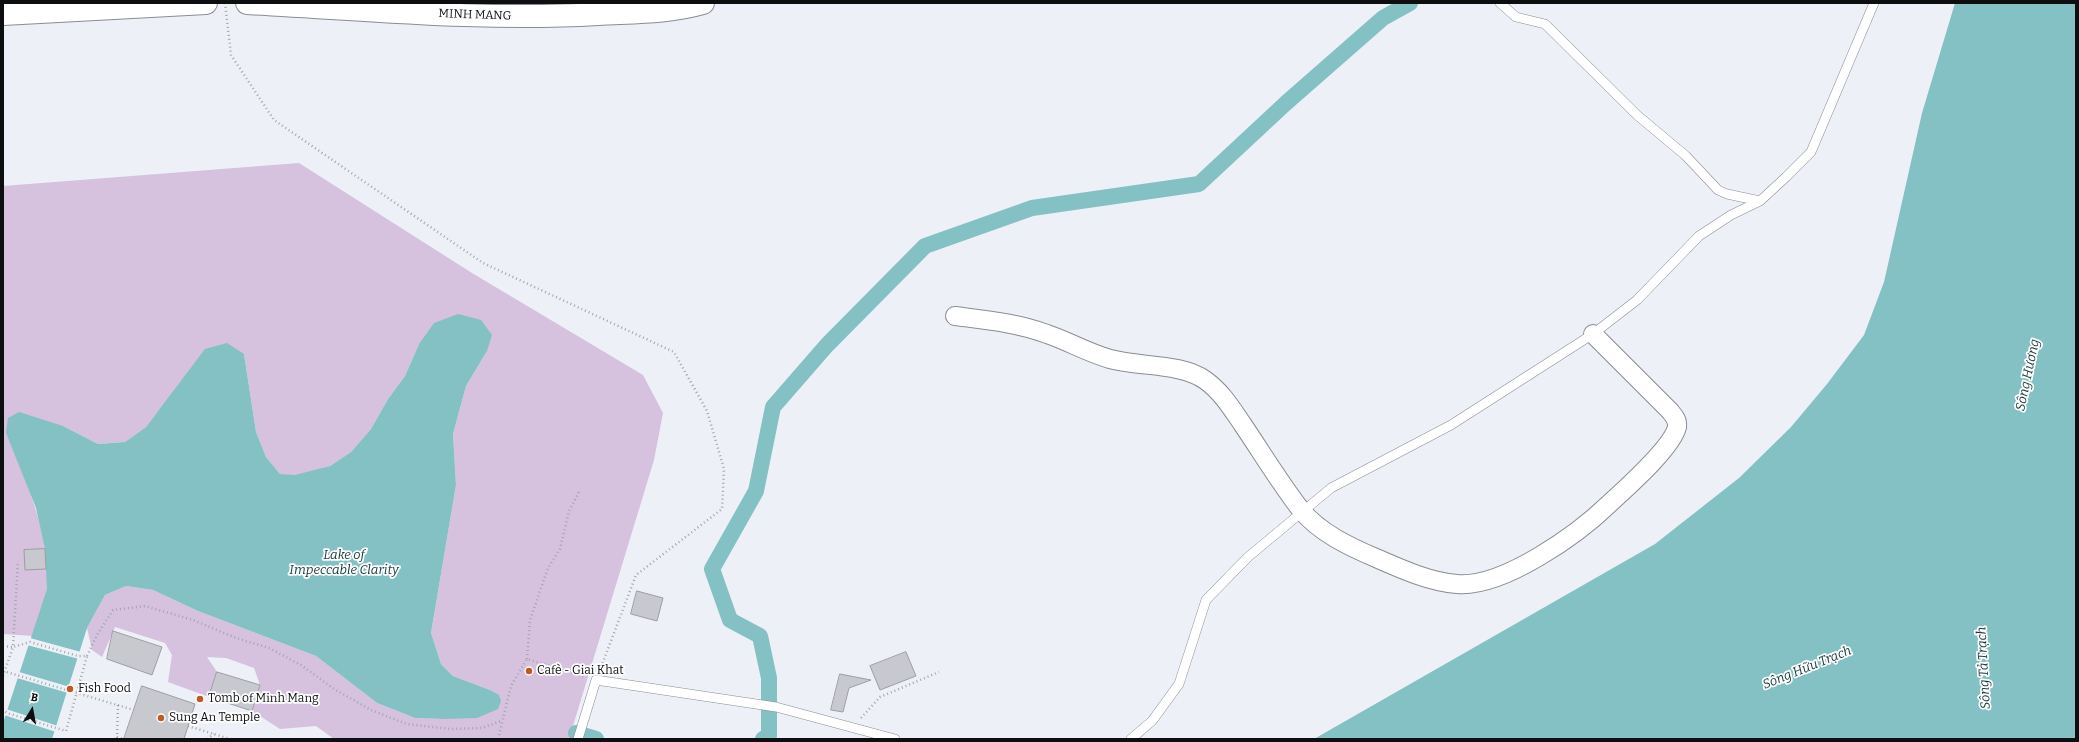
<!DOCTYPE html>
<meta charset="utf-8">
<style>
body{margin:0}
#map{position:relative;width:2079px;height:742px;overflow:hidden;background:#edf1f7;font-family:Bitter,serif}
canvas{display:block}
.frame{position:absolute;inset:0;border:4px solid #0c0e10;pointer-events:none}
.north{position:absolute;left:12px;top:690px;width:40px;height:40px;-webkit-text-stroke:3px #fefefe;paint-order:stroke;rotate:11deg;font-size:11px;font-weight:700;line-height:16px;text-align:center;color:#0c0e10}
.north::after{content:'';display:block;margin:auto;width:14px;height:18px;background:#0c0e10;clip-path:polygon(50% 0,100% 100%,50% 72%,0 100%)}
</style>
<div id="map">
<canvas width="2079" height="742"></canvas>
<div class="frame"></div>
<div class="north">B</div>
</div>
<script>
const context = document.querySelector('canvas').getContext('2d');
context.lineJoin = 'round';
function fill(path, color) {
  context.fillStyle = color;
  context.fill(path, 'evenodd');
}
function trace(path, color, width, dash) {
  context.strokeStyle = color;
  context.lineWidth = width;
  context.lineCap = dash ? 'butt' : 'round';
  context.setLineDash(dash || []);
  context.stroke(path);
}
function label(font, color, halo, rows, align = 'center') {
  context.font = font + ' Bitter,serif';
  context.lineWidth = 3.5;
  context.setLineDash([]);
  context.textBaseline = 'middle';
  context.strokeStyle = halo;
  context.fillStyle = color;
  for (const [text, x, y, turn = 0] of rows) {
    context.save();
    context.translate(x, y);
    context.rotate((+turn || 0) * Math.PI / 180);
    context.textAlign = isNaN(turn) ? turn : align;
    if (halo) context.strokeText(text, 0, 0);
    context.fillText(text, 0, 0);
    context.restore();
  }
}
fill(new Path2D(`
 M299,163l173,110 171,102 20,38 -9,47 -85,279h-235l-18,-13 -36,3 -28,-18 8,-26 -6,-17 -28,-10 -19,-1 10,15 -8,25 -41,-15 4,-27 -7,-12 -50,-16 -13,30 -10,-7 -5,-22 18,-33 21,-9 27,4 45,21 118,45 61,47 38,15 28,1 47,-29 -37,-14 -12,-12 -10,-31 25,-148 -3,-51 13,-48 21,-35 -68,-7 -14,32 -17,23 -17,30 -20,23 -21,14 -35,10 -15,-2 -14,-17 -10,-25 -12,-78 -81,51 -17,22 -21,15 -27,2 -35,-18 -57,7c19,43 46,107 41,156 -2,15 -10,32 -14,47l-30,-2v-448z`), '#d6c1de');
fill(new Path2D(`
 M1955,3h121v736h-762l341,-195 84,-66 52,-51 36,-43 37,-49 20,-53 38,-169z
 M458,314l23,6 11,15 -5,16 -21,35 -13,48 3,51 -25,148 10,31 12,12 37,14 9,5 2,6 -3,8 -21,9 -34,1 -28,-1 -38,-15 -61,-47 -118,-45 -45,-21 -27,-4 -21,9 -18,33 -35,111h-49v-16l44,-134 -2,-40 -9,-41 -30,-75 2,-15 11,-6 44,14 35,18 27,-2 21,-15 59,-78 22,-6 17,11 12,78 10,25 14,17 15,1 35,-9 21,-14 20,-23 17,-30 17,-23 14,-32 15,-21z`), '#83c1c5');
fill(new Path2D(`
 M30,638l51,14 -2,7 -52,-14z
 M19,672l51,15 -2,6 -51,-15z
 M6,709l52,17 -2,6 -52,-17z`), '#edf1f7');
trace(new Path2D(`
 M576,733l20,6
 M763,739l6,-3v-58l-9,-42 -30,-16 -18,-51 44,-78 17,-84 54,-62 98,-99 107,-38 167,-24 87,-81 97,-85 27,-15`), '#83c1c5', 16);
const building = new Path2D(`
 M45,549l1,20 -21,1 -1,-20z
 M637,591l26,7 -6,23 -26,-7z
 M113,631l49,16 -10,28 -45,-16z
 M906,652l10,24 -36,14 -10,-24z
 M217,672l43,13 -8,26 -43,-14z
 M840,674l31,6 -22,8 -6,24 -12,-2z
 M142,686l53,18 -11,35h-60z`);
fill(building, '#c8c8cf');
trace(building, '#9d9da3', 1);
const service = new Path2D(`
 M1500,3l16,14 29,7 92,91 49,41 32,34 9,4 33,7
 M578,739l18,-59 180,27 119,32
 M1131,739l21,-18 27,-37 27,-84 42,-43 83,-69 120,-63 142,-91 44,-34 62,-64 32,-21 29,-14 26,-24 25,-25 63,-149`);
const minor = new Path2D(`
 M955,316c31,4 63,7 92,18 21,7 41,19 63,25 29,8 71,4 95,21 17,12 27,29 38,45 19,28 37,58 58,85 19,23 49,37 75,48 25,11 54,24 81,26 46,4 121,-50 152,-80 17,-16 63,-56 68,-77 1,-7 -3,-11 -7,-16l-77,-77`);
const trunk = new Path2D(`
 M247,3c117,6 234,18 351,11 35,-2 70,-1 105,-11
 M3,14l203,-11`);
trace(service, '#898d93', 10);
trace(minor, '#898d93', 20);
trace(trunk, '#898d93', 24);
trace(new Path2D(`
 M225,3l6,52 43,65 209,143 191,89 33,59 17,58 -2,40 -86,66 -36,95
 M3,646l10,1 5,-86
 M87,656l10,-21 16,-25 32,-4 48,14 43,18 33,10 32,17 33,24 37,21 36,14 44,5 31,-1 19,-7
 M527,659l3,-39 18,-52 12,-19 9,-38 10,-19
 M3,671l131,39
 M3,676l10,-29 17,-5 48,14h9l-21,75 -59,-18 -4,-4
 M118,705l-1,32 7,2
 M861,718l19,-21 59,-25
 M188,726l42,13
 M207,739l7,-5
 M498,739l13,-53 16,-27 59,18`), '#a2a6aa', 2.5, [1, 3]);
trace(service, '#fff', 9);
trace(minor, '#fff', 18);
trace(trunk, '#fff', 22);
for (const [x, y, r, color] of [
 [529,671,4,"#bf5a28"],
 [70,689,4,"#bf5a28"],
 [200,699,4,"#bf5a28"],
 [161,718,4,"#bf5a28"]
]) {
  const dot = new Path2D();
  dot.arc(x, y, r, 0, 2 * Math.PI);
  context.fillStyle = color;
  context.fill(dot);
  trace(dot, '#fefefe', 1.5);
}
label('12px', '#0c0e10', '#fefefe', [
 ["MINH MANG",475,15,2]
]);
label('12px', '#0c0e10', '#fefefe', [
 ["Cafè - Giai Khat",537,671],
 ["Fish Food",78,689],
 ["Tomb of Minh Mang",208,699],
 ["Sung An Temple",169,718]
], 'left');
label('italic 13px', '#173739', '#fefefe', [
 ["Sông Hương",2028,375,-78],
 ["Lake of",344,555],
 ["Impeccable Clarity",344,570],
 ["Sông Hữu Trạch",1807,668,-22],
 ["Sông Tả Trạch",1984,668,-93]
]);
</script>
